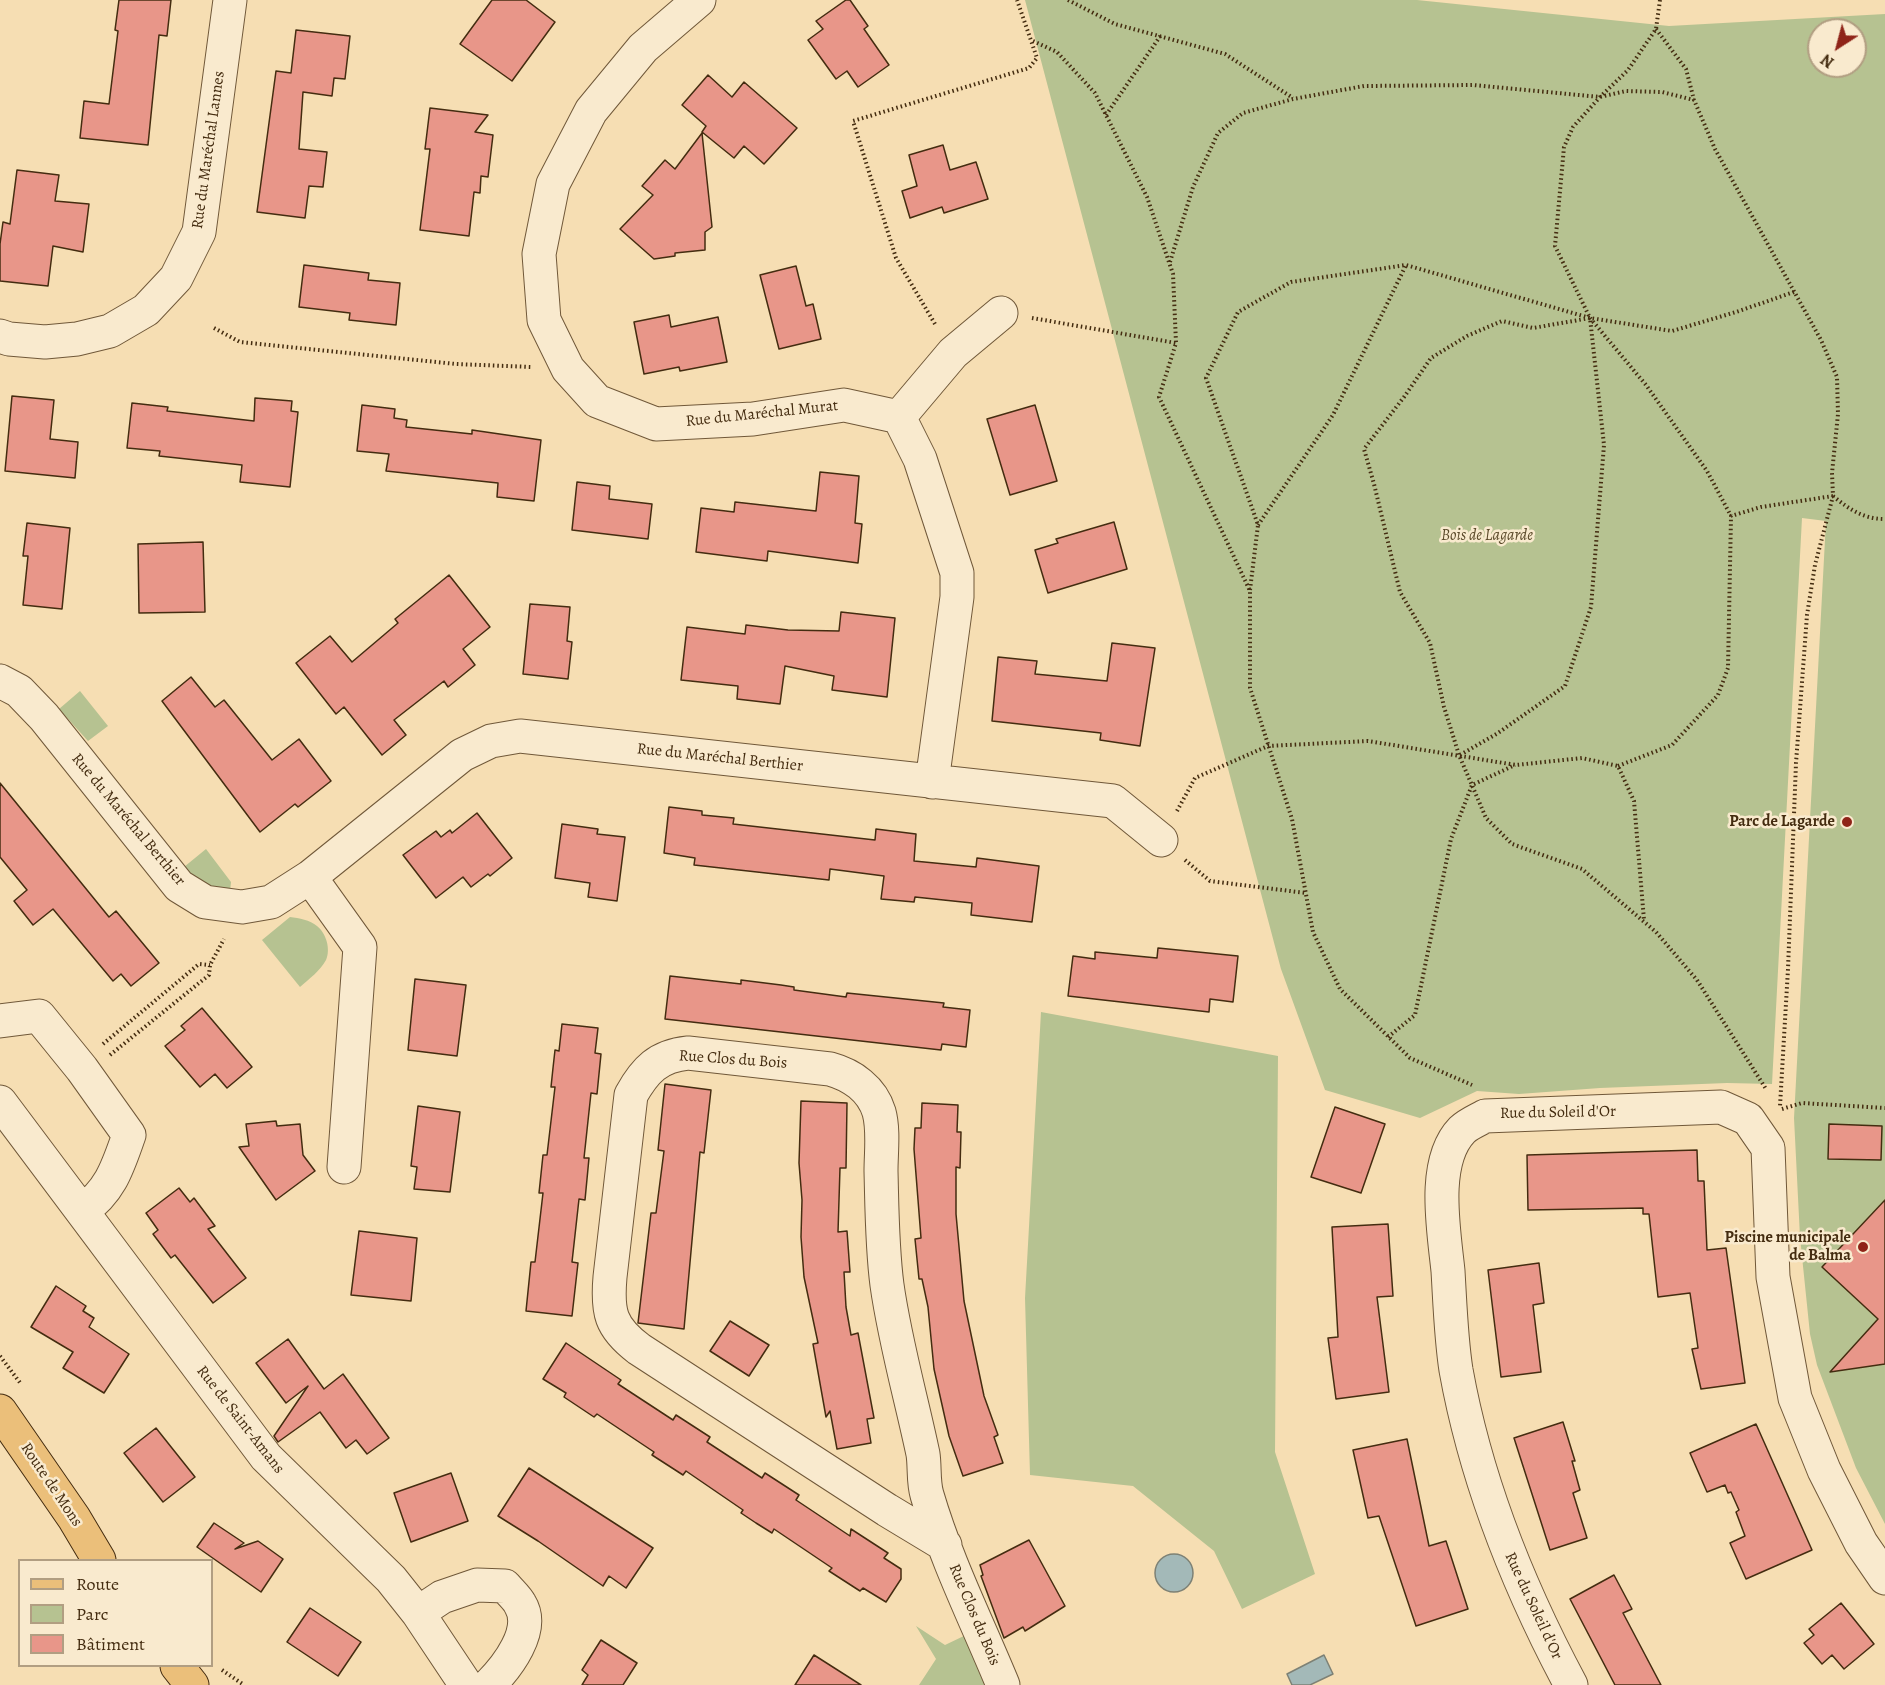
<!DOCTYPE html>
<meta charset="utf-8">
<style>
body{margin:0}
#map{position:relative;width:1885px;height:1685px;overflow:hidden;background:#f6deb3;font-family:Alegreya,serif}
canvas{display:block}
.legend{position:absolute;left:18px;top:1559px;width:195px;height:108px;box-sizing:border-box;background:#f9eace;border:2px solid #b19e82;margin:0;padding:8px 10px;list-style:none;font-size:18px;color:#442c10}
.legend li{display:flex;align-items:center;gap:12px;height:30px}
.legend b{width:30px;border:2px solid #b19e82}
.north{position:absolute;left:1807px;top:18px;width:60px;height:60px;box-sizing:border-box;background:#f9eace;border:2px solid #b19e82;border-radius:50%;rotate:216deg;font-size:16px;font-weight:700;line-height:24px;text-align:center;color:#442c10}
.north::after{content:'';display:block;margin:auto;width:21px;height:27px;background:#8f2418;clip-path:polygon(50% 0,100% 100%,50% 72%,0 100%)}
</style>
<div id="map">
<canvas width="1885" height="1685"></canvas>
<ul class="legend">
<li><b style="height:8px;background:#ebbf7a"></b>Route</li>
<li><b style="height:16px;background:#b6c291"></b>Parc</li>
<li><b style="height:16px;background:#e89689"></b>Bâtiment</li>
</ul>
<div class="north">N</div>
</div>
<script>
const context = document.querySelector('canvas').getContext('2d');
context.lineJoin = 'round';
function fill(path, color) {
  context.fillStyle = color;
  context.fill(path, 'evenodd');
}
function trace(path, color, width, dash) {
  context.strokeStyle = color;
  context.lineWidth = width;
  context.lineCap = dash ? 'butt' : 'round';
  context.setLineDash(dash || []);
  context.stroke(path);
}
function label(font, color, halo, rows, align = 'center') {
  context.font = font + ' Alegreya,serif';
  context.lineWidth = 5;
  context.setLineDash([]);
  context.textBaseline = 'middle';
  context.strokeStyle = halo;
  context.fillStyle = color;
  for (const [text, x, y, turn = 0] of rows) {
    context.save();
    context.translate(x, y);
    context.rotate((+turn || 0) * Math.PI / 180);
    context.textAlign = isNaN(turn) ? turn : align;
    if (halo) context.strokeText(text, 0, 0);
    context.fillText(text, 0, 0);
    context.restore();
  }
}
fill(new Path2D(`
 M1025,0h392l252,26 216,-12v1510l-29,-56 -39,-103 -7,-31 -10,-97 -6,-119 32,-597 -24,-3 -30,566 -45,-1 -127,5 -81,6 -42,-3 -57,27 -95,-28 -44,-121zM1819,30h36v36h-36z
 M80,691l28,35 -20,15 -29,-32z
 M206,849l25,33 -1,10 -26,-4 -20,-21z
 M290,917c9,1 20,3 27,9 9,7 14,23 9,34 -6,11 -17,19 -26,27l-38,-47z
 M1041,1012l237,44 -3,396 40,122 -73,35 -28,-58 -81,-65 -103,-11 -5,-177z
 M916,1626l29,19 23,-11 22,51h-71l17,-26z`), '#b6c291');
const water = new Path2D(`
 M1155 1573a19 19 0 1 1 38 0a19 19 0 1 1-38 0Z
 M1324,1655l9,19 -23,11h-18l-5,-11z`);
fill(water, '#a3b9b8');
trace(water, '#7d8175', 1.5);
const building = new Path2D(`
 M119,0h52l-4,36 -8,-1 -11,110 -68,-7 4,-37 25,3 9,-73 -3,-1z
 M492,0h34l29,22 -43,59 -52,-37z
 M846,0h4l18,26 -4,3 25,36 -31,22 -11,-16 -11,8 -28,-39 15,-11 -7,-8z
 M296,30l54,6 -5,43 -11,-1 -2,18 -29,-4 -4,57 28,3 -4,35 -14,-1 -4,32 -48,-6 19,-141 15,2z
 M708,75l24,22 12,-15 53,46 -33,36 -20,-18 -10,12 -32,-26 4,-6 -24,-21z
 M430,108l58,7 -13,17 18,3 -5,42 -7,-1 -1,17 -6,-1 -5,44 -49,-6 10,-81h-5z
 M702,133l10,94 -7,5v18l-30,3v3l-21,3 -34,-30 33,-34 -11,-9 23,-26 10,9z
 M943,145l7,25 26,-8 12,37 -44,14 -2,-6 -32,11 -8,-27 15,-5 -8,-31z
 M17,170l42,5 -4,26 34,3 -6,48 -30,-6 -5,40 -48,-5v-37l3,-22 7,2z
 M304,265l65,8 -1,7 32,3 -4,42 -47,-5 1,-7 -51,-6z
 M796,266l10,40 7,-2 8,35 -42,10 -19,-74z
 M669,315l2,12 47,-10 9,45 -47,9 -1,-4 -35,7 -10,-52z
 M12,396l42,4 -4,39 28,3 -3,36 -70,-7z
 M255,398l37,3 -1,10 7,1 -8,75 -50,-5 2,-17 -83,-9 1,-5 -33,-3 5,-45 36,4 -1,4 87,10z
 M362,405l33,4 -1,9 13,2 -1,7 66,7v-4l69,10 -7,61 -37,-4 1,-14 -112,-12 3,-17 -32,-3z
 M1035,405l22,76 -47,14 -23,-76z
 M820,472l39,4 -4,47 7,1 -4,39 -90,-12 -1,10 -71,-9 5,-44 33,4 1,-10 81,9z
 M577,482l33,4 -1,13 43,5 -4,35 -76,-9z
 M1114,522l13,47 -79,24 -13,-43 23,-7 -2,-4z
 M27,523l43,5 -8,81 -39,-4 5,-49h-5z
 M203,542l2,70 -66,1 -1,-69z
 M449,575l41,52 -27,22 12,16 -27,22 -4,-6 -50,39 12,15 -24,20 -38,-48 -8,7 -40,-51 34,-27 22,26 46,-39 -3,-4z
 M530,604l40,3 -3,34 5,1 -4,37 -45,-5z
 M841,612l54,6 -8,79 -55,-7 2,-14 -49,-10 -5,38 -43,-5 1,-13 -57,-6 6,-53 58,7 1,-9 42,5 51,1z
 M1112,643l43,5 -15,98 -40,-6 1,-7 -109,-12 6,-64 39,4 -2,13 72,7z
 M191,677l24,30 9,-7 48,60 27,-21 32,42 -33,26 -3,-3 -35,28 -98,-131z
 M0,783l109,134 7,-6 43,52 -28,23 -10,-12 -8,7 -60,-72 -20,16 -19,-24 13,-11 -27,-33z
 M669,807l33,4v4l32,3 -1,6 142,16 1,-11 40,5 -2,27 62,6 1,-9 62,8 -7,56 -61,-7 1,-12 -57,-6 -1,5 -33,-3 3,-23 -54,-7 -1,11 -135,-15 1,-7 -31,-5z
 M477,813l35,45 -22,18 -2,-2 -17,13 -8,-10 -27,21 -33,-43 33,-24 5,6 9,-7 2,3z
 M562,824l36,5 -1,5 28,3 -8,64 -29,-4 2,-14 -35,-5z
 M1158,948l80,8 -5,46 -23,-3 -1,13 -141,-16 5,-40 22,3v-7l62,6z
 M670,976l71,8v-4l40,5 13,2v3l52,7 1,-4 97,10 -1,4 27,3 -4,37 -24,-3 -1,6 -276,-31z
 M415,979l51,6 -9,71 -49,-6z
 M202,1008l50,59 -25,21 -12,-14 -15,13 -35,-41 20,-16 -4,-4z
 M562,1024l36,4 -3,25 6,1 -4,40 -6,-1 -7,65h5l-4,42 -6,-1 -7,63 6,1 -6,53 -46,-5 5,-49h4l8,-69h-4l4,-38h4l8,-68h-4l2,-19 2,-18 4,1z
 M665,1084l46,6 -7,63 -4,-1 -16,177 -46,-6 13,-110h5l8,-62 -6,-1z
 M801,1101l46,2 -1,65h-6l-2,64 9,-1 3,41h-6l2,35 5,28 7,-2 16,85 -7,1 4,24 -34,6 -7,-38 -4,6 -13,-73 5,-1 -14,-66 -3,-40 1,-37 -3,-37z
 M922,1103l36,2 -1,27h4l-1,36 -4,-1v47l8,87 20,95 14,39 -4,2 9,26 -40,13 -14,-40 -15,-67 -6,-62 -6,-28h-3l-4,-40 6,-1 -7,-89 1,-21h6z
 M418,1106l42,6 -10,80 -36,-3 3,-22 -6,-1z
 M1335,1107l50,17 -24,69 -50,-16z
 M276,1121l1,5 23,-2 3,31 12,16 -39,29 -37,-53 10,-1 -3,-22z
 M1829,1124l53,2 -1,34 -53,-1z
 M1697,1150l1,31h6l3,69 19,-2 19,135 -44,6 -9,-40 6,-1 -8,-55 -32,4 -9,-83h-6v-6l-115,2 -1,-55z
 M179,1188l11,14 4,-4 21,28 -7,3 38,49 -33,25 -38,-48 -4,3 -18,-24 5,-4 -12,-17z
 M1885,1200v164l-55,8 48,-53 -56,-52z
 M1388,1224l5,72 -16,1 12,95 -53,7 -8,-61 10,-1 -6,-110z
 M359,1231l58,7 -6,63 -60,-6z
 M1539,1263l5,40 -11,2 8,67 -40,5 -13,-107z
 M56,1286l30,20 -3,5 11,7 -5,9 40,27 -25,39 -41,-25 10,-16 -42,-25z
 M730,1321l39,24 -20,31 -39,-25z
 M288,1339l36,50 19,-15 46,64 -22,16 -11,-14 -10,8 -26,-36 -42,30 -4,-6 34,-50 -22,17 -30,-40z
 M566,1343l55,37 -3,4 55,36 3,-5 34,22 -3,5 55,36 3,-5 34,22 -3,5 54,36 1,-7 37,24 -4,5 17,11v10l-15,23 -23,-14 -3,3 -31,-20 3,-3 -58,-39 -2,4 -16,-10 -15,-10 2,-3 -57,-39 -3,4 -31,-20 2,-3 -57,-38 -3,3 -30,-20 2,-4 -23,-14z
 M1563,1422l12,39h-3l8,29 -7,3 14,45 -37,12 -36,-112z
 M1756,1424l56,126 -66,29 -16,-36 15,-7 -9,-24 3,-2 -8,-18 -3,1 -3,-8 -18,7 -17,-39z
 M156,1428l39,49 -32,25 -39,-49z
 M1407,1439l22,107 17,-5 22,68 -52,17 -37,-110 -11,2 -15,-68z
 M529,1468l124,80 -27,40 -17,-12 -6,10 -65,-45 -40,-25z
 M451,1473l17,48 -57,21 -17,-49z
 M214,1523l30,20 -9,6 23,-8 25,18 -22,33 -64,-45z
 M1029,1540l36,66 -40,25 -2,-4 -19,11 -23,-62 2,-1 -3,-10z
 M1614,1575l18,34 -9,4 38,72h-46l-45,-86z
 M1841,1603l33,41 -30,25 -12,-14 -10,9 -18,-21 10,-8 -5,-6z
 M310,1608l51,34 -23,34 -51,-34z
 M601,1640l36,23 -14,22h-41l6,-10 -6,-5z
 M814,1655l47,30h-66z`);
fill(building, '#e89689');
trace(building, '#442c10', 1.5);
const minor = new Path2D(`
 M699,0l-56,48 -52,63 -38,73 -14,70 5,66 24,49 29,32 59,23 97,-5 91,-14 55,12 21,42 37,114v24l-25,185
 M0,336l9,3 36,3 32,-3 33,-8 36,-21 30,-32 23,-46 31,-232
 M899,417l54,-64 48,-40
 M0,681l19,10 25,26 135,169 26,16 37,5 29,-5 39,-25 152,-122 29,-14 29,-5 593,65 48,39
 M310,877l50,70 -16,220
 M0,1021l39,-5 43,53 47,66c-11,31 -18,56 -47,76
 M0,1102l266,355 125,122 27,34 48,72
 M945,1545l-58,-35 -248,-161c-29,-22 -32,-37 -29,-72l21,-182c14,-25 27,-39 57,-42l142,16c22,6 42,20 49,43 5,18 2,40 2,59 1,38 1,76 6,114 8,57 24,112 36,169 2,13 0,28 4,41 19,65 50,127 76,190
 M418,1613l24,-16 35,-12 28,1c5,6 12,12 15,18 16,26 -13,63 -31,81
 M1571,1685c-53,-99 -95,-204 -115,-315 -5,-32 -6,-66 -8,-99 -4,-40 -17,-109 14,-141 6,-6 16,-10 23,-14l236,-9 27,12 20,29 5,129 22,121 29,72 37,73 24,35`);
const major = new Path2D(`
 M0,1411l74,107 25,42
 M177,1666l15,19`);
trace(minor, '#705839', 35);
trace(major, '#442c10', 35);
trace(new Path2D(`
 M1068,0l47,24 110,30 68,44
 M1660,0l-4,29 -28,41 -28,27 -27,30 -9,20 -9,99 35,72 -57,10 -31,-7 -35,15 -36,22 -27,39 -40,52 10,35 26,108 30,51 14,64 15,48 27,63 26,26 70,25 74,63 41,48 69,109
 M1656,29l30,40 8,31 21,49 106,191 16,37 1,37 -6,59 1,23 -18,69 -8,50 -11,148 -8,206 -8,137
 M1033,41l24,11 38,41 52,104 26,77 3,69 -17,54 91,194v97l42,131 21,113 27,57 70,69 62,27
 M1106,115l55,-80
 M1170,262l23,-75 25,-54 25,-20 50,-14 71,-13 109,-1 127,12 26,-6 36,1 32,8
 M1032,318l144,25
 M1590,318l56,67 61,86 24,45
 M935,324l-39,-66 -43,-137 176,-53 8,-10 -20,-58
 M214,328l26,14 216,22 75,3
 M1833,496c16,13 30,23 52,23
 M1258,525l75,-110 73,-150
 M1250,590l8,-65 -52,-147 32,-66 53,-30 115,-17 184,53 82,13 64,-19 58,-20
 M1460,755l38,-22 67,-47 26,-79 13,-162 -14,-127
 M1618,766l54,-21 46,-50 10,-27 3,-152 30,-9 72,-11
 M1177,811l18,-33 73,-32 100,-5 148,24 66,-7 36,8 16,35 10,119
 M1185,860l25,21 96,12
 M1388,1037l27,-22 36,-176 21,-54 43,-20
 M103,1044l96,-80 11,1
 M110,1055l99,-80 1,-10 14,-26
 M1782,1109l20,-6 83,5
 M0,1356l21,28
 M222,1670l22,15`), '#442c10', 4, [1.5, 3]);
trace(minor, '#f9eace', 33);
trace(major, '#ebbf7a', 33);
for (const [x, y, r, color] of [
 [1847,822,6,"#8f2418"],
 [1863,1247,6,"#8f2418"]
]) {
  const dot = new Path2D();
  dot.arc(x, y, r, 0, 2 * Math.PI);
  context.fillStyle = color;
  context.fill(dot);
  trace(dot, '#f9eace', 2);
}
label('16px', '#442c10', '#f9eace', [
 ["Rue du Maréchal Lannes",209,150,-82],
 ["Rue du Maréchal Murat",762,414,-6],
 ["Rue du Maréchal Berthier",720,758,6],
 ["Rue du Maréchal Berthier",128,820,50],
 ["Rue Clos du Bois",733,1060,4],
 ["Rue du Soleil d'Or",1558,1113,-1],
 ["Rue de Saint-Amans",240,1420,52],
 ["Route de Mons",51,1485,56],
 ["Rue du Soleil d'Or",1533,1606,65],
 ["Rue Clos du Bois",974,1615,67]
]);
label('italic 16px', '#5b4a2a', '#f9eace', [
 ["Bois de Lagarde",1487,536]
]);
label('bold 16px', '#442c10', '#f9eace', [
 ["Parc de Lagarde",1835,822],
 ["Piscine municipale",1851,1238],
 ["de Balma",1851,1256]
], 'right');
</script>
